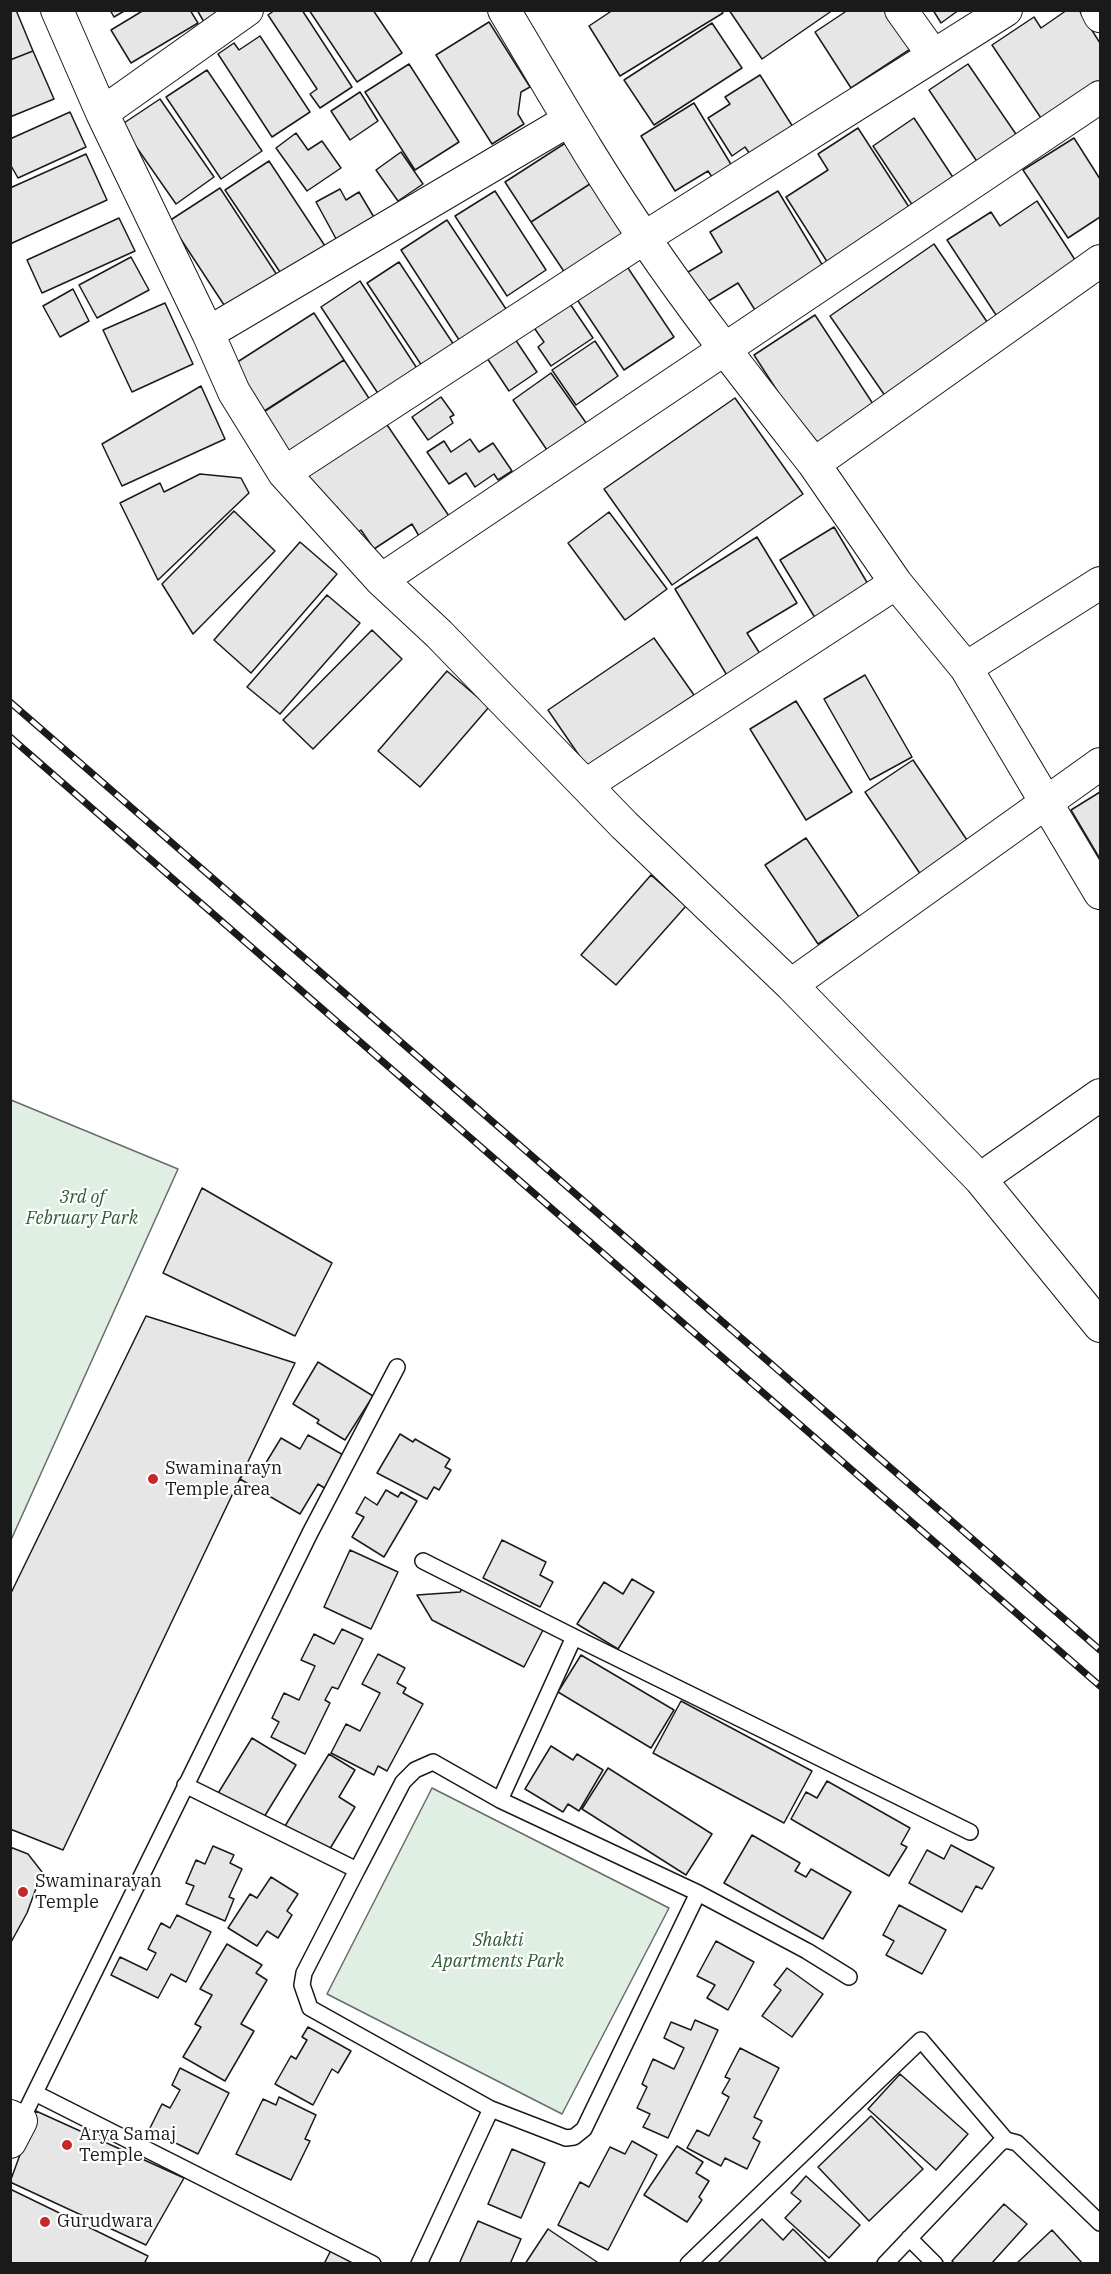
<!DOCTYPE html>
<style>
body{margin:0}
#map{position:relative;width:1111px;height:2274px;overflow:hidden;background:#fff;font-family:"IBM Plex Serif",serif}
canvas{display:block}
.frame{position:absolute;inset:0;border:12px solid #1a1a1a;pointer-events:none}
</style>
<div id="map">
<canvas width="1111" height="2274"></canvas>
<div class="frame"></div>
</div>
<script>
const context = document.querySelector('canvas').getContext('2d');
context.lineJoin = 'round';
function fill(path, color) {
  context.fillStyle = color;
  context.fill(path, 'evenodd');
}
function trace(path, color, width, dash) {
  context.strokeStyle = color;
  context.lineWidth = width;
  context.lineCap = dash ? 'butt' : 'round';
  context.setLineDash(dash || []);
  context.stroke(path);
}
function label(font, color, halo, rows, align = 'center') {
  context.font = font + ' "IBM Plex Serif",serif';
  context.lineWidth = 4.5;
  context.setLineDash([]);
  context.textBaseline = 'middle';
  context.strokeStyle = halo;
  context.fillStyle = color;
  for (const [text, x, y, turn = 0] of rows) {
    context.save();
    context.translate(x, y);
    context.rotate((+turn || 0) * Math.PI / 180);
    context.textAlign = isNaN(turn) ? turn : align;
    if (halo) context.strokeText(text, 0, 0);
    context.fillText(text, 0, 0);
    context.restore();
  }
}
const green = new Path2D(`
 M11,1100l167,69 -167,371z
 M432,1788l237,120 -107,206 -235,-120z`);
fill(green, '#e0efe3');
trace(green, '#6a6a6a', 1.5);
const building = new Path2D(`
 M10,10h6l17,41 -23,9z
 M110,10h16l-12,7z
 M144,10h46l8,13 -67,40 -20,-33z
 M197,10h36l-26,17z
 M275,10h27l50,77 -32,21 -10,-14 7,-5 -49,-74z
 M309,10h64l29,43 -45,29z
 M613,10h108l2,3 -103,63 -31,-50z
 M729,10h104l-71,49z
 M848,10h44l23,36 -64,42 -36,-56z
 M933,10h26l-18,13z
 M1067,10h12l21,33v41l-51,46 -57,-85 42,-28 7,11z
 M489,22l41,65 -9,5 -3,22 6,10 -32,20 -56,-89z
 M712,23l30,45 -88,57 -30,-45z
 M260,36l50,76 -38,25 -54,-83 16,-11 5,7z
 M33,51l21,48 -44,18v-57z
 M409,64l50,78 -44,28 -50,-78z
 M968,64l54,79 -40,26 -53,-79z
 M207,70l55,81 -41,28 -55,-82z
 M760,75l33,52 -39,33 -9,-13 -13,9 -24,-38 22,-14 -5,-7z
 M360,92l18,29 -28,19 -19,-29z
 M160,99l54,78 -38,27 -55,-79z
 M694,103l41,68 -19,12 -8,-12 -33,20 -34,-55z
 M70,112l16,35 -68,31 -8,-14v-25z
 M914,118l46,70 -41,27 -46,-69z
 M858,128l58,90 -83,53 -47,-74 42,-27 -10,-16z
 M296,133l12,17 14,-9 19,27 -34,23 -31,-43z
 M1074,138l26,41v38l-32,21 -45,-68z
 M567,142l26,40 -62,40 -26,-40z
 M401,152l22,32 -25,17 -22,-31z
 M86,154l21,46 -97,44v-56z
 M269,161l56,85 -43,29 -57,-85z
 M593,182l36,55 -62,39 -36,-54z
 M220,188l57,87 -51,33 -57,-87z
 M340,189l6,11 13,-8 19,32 -38,22 -24,-44z
 M495,191l51,79 -39,26 -52,-80z
 M778,191l51,85 -69,42 -22,-35 -36,22 -19,-30 39,-23 -12,-20z
 M1037,201l42,65 -81,52 -51,-78 44,-28 9,14z
 M119,218l16,33 -93,42 -15,-33z
 M447,220l63,95 -47,31 -62,-96z
 M934,244l60,88 -104,71 -60,-87z
 M131,257l18,33 -52,28 -18,-33z
 M622,259l52,78 -50,33 -52,-78z
 M399,262l57,86 -32,21 -57,-86z
 M360,281l62,95 -39,25 -62,-94z
 M73,289l16,32 -29,16 -17,-31z
 M564,295l29,43 -42,28 -13,-19 6,-5 -16,-23z
 M165,303l28,61 -61,28 -29,-62z
 M314,313l30,47 -85,55 -31,-47z
 M815,315l60,92 -62,39 -59,-91z
 M509,330l28,42 -28,19 -28,-42z
 M595,341l23,35 -42,29 -24,-35z
 M344,360l30,46 -85,56 -31,-47z
 M551,373l38,54 -40,26 -36,-53z
 M201,386l24,53 -103,47 -20,-42z
 M441,397l13,18 -4,2 3,6 -25,17 -16,-23z
 M735,398l68,96 -131,91 -68,-96z
 M381,416l68,100 -30,20 -7,-12 -38,25 -13,-19 -6,4 -18,-27 -5,3 -32,-39z
 M470,439l9,13 14,-9 19,28 -14,9 -4,-6 -19,13 -9,-14 -17,11 -22,-32 17,-11 7,11z
 M200,474l41,4 8,15 -91,87 -38,-77 40,-20 4,9z
 M234,511l41,40 -82,83 -31,-50z
 M609,512l58,77 -42,31 -57,-77z
 M834,527l37,62 -54,32 -37,-61z
 M757,537l40,66 -50,30 15,24 -34,20 -53,-88z
 M300,542l37,32 -86,99 -37,-33z
 M327,595l33,28 -80,91 -33,-27z
 M372,630l30,29 -89,90 -30,-29z
 M654,638l40,57 -107,72 -39,-57z
 M447,671l42,36 -69,80 -42,-36z
 M865,675l47,82 -42,23 -46,-81z
 M796,701l56,91 -46,28 -56,-91z
 M913,760l58,86 -48,32 -58,-86z
 M1100,792v67l-29,-49z
 M806,838l53,79 -41,27 -53,-79z
 M651,875l35,31 -70,79 -35,-30z
 M202,1188l130,75 -37,73 -132,-63z
 M146,1316l149,47 -232,487 -53,-21v-234z
 M318,1362l55,34 -28,44 -28,-17 2,-3 -26,-16z
 M400,1434l13,8 2,-3 35,20 -5,8 6,3 -12,20 -5,-3 -7,12 -50,-26z
 M308,1435l37,21 -19,33 -8,-5 -18,30 -60,-35 9,-15 12,7 20,-33 19,11z
 M386,1490l12,7 3,-5 16,9 -33,56 -32,-20 12,-20 -8,-4 9,-16 12,8z
 M502,1540l44,22 -6,13 13,7 -13,25 -57,-29z
 M350,1550l48,22 -27,57 -47,-22z
 M632,1579l22,13 -36,57 -41,-25 27,-42 19,12z
 M463,1587l81,41 -20,39 -92,-47 -15,-25 43,-3z
 M342,1629l21,10 -25,50 -6,-2 -7,13 5,3 -25,51 -34,-17 8,-15 -7,-4 12,-25 15,7 16,-34 -14,-6 13,-26 20,10z
 M378,1654l27,14 -8,15 9,5 -3,5 20,11 -36,67 -9,-5 -4,9 -43,-22 15,-29 14,7 20,-38 -18,-9z
 M581,1655l93,55 -23,38 -93,-56z
 M681,1701l131,70 -28,52 -131,-70z
 M252,1738l44,27 -35,57 -44,-27z
 M551,1746l22,14 4,-6 26,16 -24,41 -11,-7 -5,8 -38,-23z
 M329,1754l26,16 -16,27 16,10 -27,45 -43,-26z
 M608,1768l104,66 -26,41 -104,-66z
 M827,1781l83,47 -9,16 6,3 -18,29 -98,-57 15,-27 11,6z
 M752,1835l48,28 -5,8 11,6 5,-8 40,23 -28,47 -99,-56z
 M951,1845l43,23 -12,21 -6,-3 -14,26 -53,-29 18,-33 17,9z
 M213,1846l21,9 -4,8 12,6 -13,28 5,2 -9,22 -39,-17 8,-18 -8,-3 10,-23 9,4z
 M10,1847l18,7 14,18 -15,41 -17,31z
 M271,1877l27,17 -11,17 5,4 -14,23 -11,-7 -10,15 -29,-18 22,-34 7,4z
 M899,1905l47,25 -24,44 -36,-19 8,-14 -11,-6z
 M177,1915l34,17 -25,50 -15,-8 -13,24 -47,-23 9,-18 27,13 9,-17 -8,-4 13,-26 9,5z
 M716,1941l38,21 -26,48 -21,-12 8,-13 -18,-9z
 M227,1944l35,21 -6,8 11,7 -26,44 13,7 -29,50 -42,-24 18,-30 -6,-3 17,-29 -12,-6z
 M787,1968l36,26 -31,43 -30,-21 19,-26 -7,-5z
 M695,2020l23,10 -50,108 -25,-11 7,-13 -13,-6 10,-21 -5,-3 11,-25 21,10 10,-21 -20,-10 7,-16 20,8z
 M308,2027l43,24 -13,22 -6,-4 -19,36 -38,-21 16,-28 5,3 11,-19 -5,-3z
 M740,2048l39,20 -25,49 8,4 -9,17 7,4 -13,27 -22,-11 -4,8 -34,-18 10,-18 12,6 20,-39 -7,-4 8,-14 -5,-2z
 M180,2068l49,25 -31,61 -49,-24 13,-26 8,4 10,-18 -8,-5z
 M900,2074l68,60 -32,36 -68,-61z
 M279,2097l37,18 -11,24 5,2 -19,39 -55,-26 27,-55 13,6z
 M36,2111l148,67 -38,67 -136,-63z
 M871,2116l52,53 -54,52 -51,-54z
 M632,2141l25,14 -49,95 -50,-25 22,-43 9,5 21,-40 15,7z
 M677,2146l26,16 -7,11 13,8 -10,16 3,3 -15,22 -43,-27z
 M512,2149l33,14 -24,55 -33,-14z
 M806,2176l54,49 -31,33 -44,-40 16,-17 -10,-8z
 M10,2189l138,67 -4,8h-134z
 M1004,2204l23,20 -36,40h-36l-3,-3z
 M762,2219l21,21 10,-11 35,35h-111z
 M478,2221l43,18 -11,25h-51z
 M548,2229l52,35h-75z
 M1052,2230l31,34h-67z
 M331,2250l26,14h-33z`);
fill(building, '#e6e6e6');
trace(building, '#1a1a1a', 1.5);
const service = new Path2D(`
 M423,1561l151,76
 M185,1785l172,85 46,-88 12,-12 18,-8 67,38 198,93 109,58 42,26
 M500,1800l74,-163 396,195
 M357,1870l-53,103 -2,12 8,23 181,101 75,29 8,-1 10,-8 114,-236
 M35,2093l338,171
 M21,2121l289,-588 87,-166
 M909,2238l26,26
 M419,2264l72,-155
 M688,2264l233,-224 85,100
 M885,2264l115,-121 6,-3 11,3 83,80`);
const minor = new Path2D(`
 M57,10l45,103 106,220 26,59 50,81 97,107 58,54 185,191 167,160 189,194 120,147
 M504,10c46,77 90,155 141,229 53,78 111,151 169,225
 M901,10l32,45
 M1097,10l3,6
 M102,113l145,-103
 M1100,261l-286,203 82,119 70,85 134,-85
 M208,333l361,-213
 M284,473l360,-235 362,-228
 M381,580l719,-483
 M966,668l134,225
 M586,785l310,-202
 M791,985l309,-221
 M980,1179l120,-84
 M10,2116l11,5 -11,21`);
trace(service, '#1a1a1a', 18);
trace(minor, '#1a1a1a', 34);
trace(service, '#fff', 15);
trace(minor, '#fff', 32);
const rail = new Path2D(`
 M10,702l1090,948
 M10,737l1090,949`);
trace(rail, '#1a1a1a', 7);
trace(rail, '#fff', 4.5, [14]);
for (const [x, y, r, color] of [
 [153,1479,6,"#c62828"],
 [23,1892,6,"#c62828"],
 [67,2145,6,"#c62828"],
 [45,2222,6,"#c62828"]
]) {
  const dot = new Path2D();
  dot.arc(x, y, r, 0, 2 * Math.PI);
  context.fillStyle = color;
  context.fill(dot);
  trace(dot, '#fff', 2);
}
label('italic 18px', '#2b5a34', '#fff', [
 ["3rd of",82,1198],
 ["February Park",82,1219],
 ["Shakti",498,1941],
 ["Apartments Park",498,1962]
]);
label('18px', '#1a1a1a', '#fff', [
 ["Swaminarayn",165,1469],
 ["Temple area",165,1490],
 ["Swaminarayan",35,1882],
 ["Temple",35,1903],
 ["Arya Samaj",79,2135],
 ["Temple",79,2156],
 ["Gurudwara",57,2222]
], 'left');
</script>
